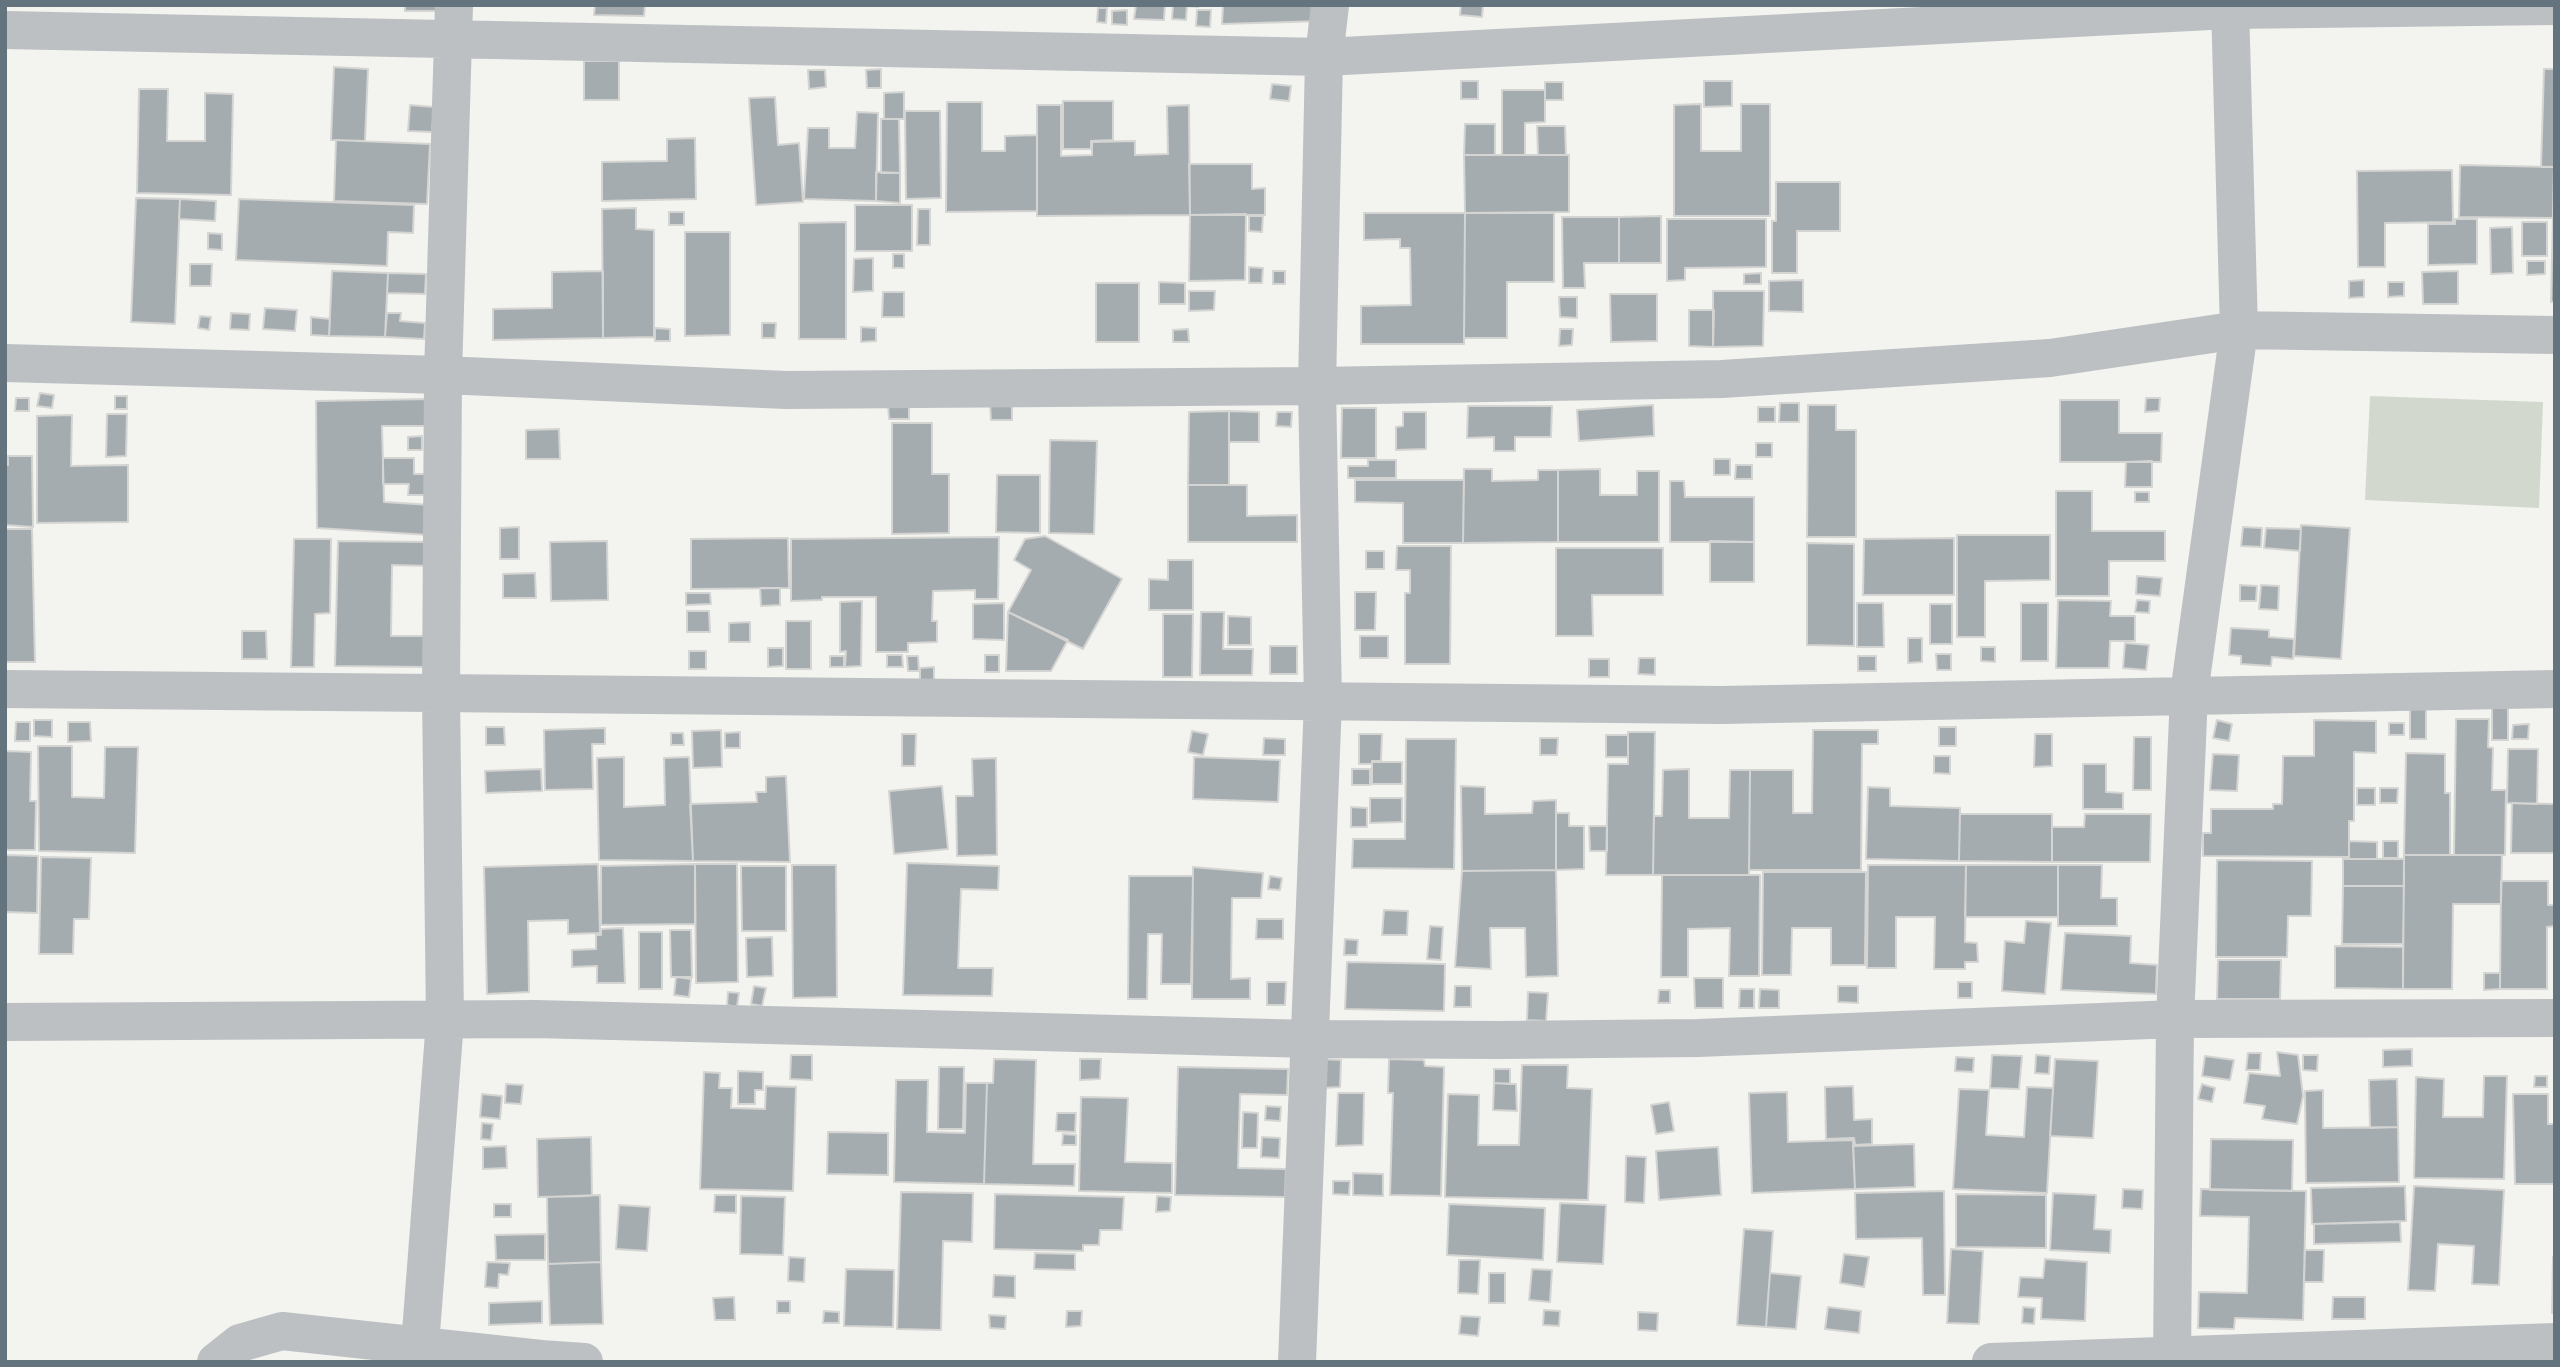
<!DOCTYPE html>
<style>
body{margin:0}
#map{position:relative;width:2560px;height:1367px;overflow:hidden;background:#f3f3ef;font-family:Inter,sans-serif}
canvas{display:block}
.frame{position:absolute;inset:0;border:7px solid #64747e;pointer-events:none}
</style>
<div id="map">
<canvas width="2560" height="1367"></canvas>
<div class="frame"></div>
</div>
<script>
const context = document.querySelector('canvas').getContext('2d');
context.lineJoin = 'round';
function fill(path, color) {
  context.fillStyle = color;
  context.fill(path, 'evenodd');
}
function trace(path, color, width, dash) {
  context.strokeStyle = color;
  context.lineWidth = width;
  context.lineCap = dash ? 'butt' : 'round';
  context.setLineDash(dash || []);
  context.stroke(path);
}
fill(new Path2D(`
 M2370,396l173,6 -4,106 -174,-8z`), '#d3d8cf');
const building = new Path2D(`
 M405,5h40v6h-40z
 M595,5h50l-1,11 -50,-1z
 M1136,5h29l-1,15 -30,-1z
 M1173,5h25v2l-11,-1 -1,14 -14,-1z
 M1223,5h100v16l-101,3z
 M1461,5h22l-1,12 -22,-2z
 M1098,8h9l-1,15 -9,-1z
 M1127,10v15l-15,-1v-13z
 M1197,10h14l-1,17 -14,-1z
 M584,61h35v39h-35z
 M334,67l34,2 -3,72 -34,-1z
 M881,69v19h-14l-1,-18z
 M2544,69h11v98h-14z
 M808,70h17l1,17 -17,2z
 M1461,81h17v18h-17z
 M1704,81h28v25l-28,1z
 M1545,82h18v18h-18z
 M1272,84l19,2 -2,15 -19,-2z
 M139,89h29l-1,52h38v-48l28,1 -2,101 -94,-2z
 M1502,90h43v32l-20,1v32h-23z
 M904,92v27h-20v-26z
 M775,97l3,48 21,-2 4,59 -47,3 -7,-107z
 M1063,101h50v39l-22,1v8h-28z
 M947,102h35v49h23v-15l32,-1v76l-91,1z
 M1701,104v47h40v-47h29v112h-96v-111z
 M410,105l24,2 -2,25 -24,-1z
 M1037,105h24v51l31,-1v-13l43,-1v14l33,-1 -1,-48 22,-1 1,110 -153,1z
 M905,111h35l1,87 -35,1z
 M857,112l21,1 -2,88 -72,-2 4,-71h21v20h26z
 M881,119h18l1,54h-19z
 M1465,124h30v31h-31z
 M1537,126h28l1,29h-28z
 M695,138l1,61 -94,2v-39l65,-1v-22z
 M336,140l94,4 -3,60 -93,-3z
 M1464,155h105v57l-104,1z
 M1189,164h63v25l13,-1v27h-75z
 M2460,165l94,2 -1,51 -94,-1z
 M2554,167h1v135h-4z
 M2452,170l1,52 -68,1v44h-27l-1,-96z
 M876,172l24,1v30l-24,-2z
 M1776,182h64v49h-43v42h-25v-52h4z
 M136,198l44,1 -5,125 -44,-2z
 M180,199l36,2 -1,20 -36,-2z
 M239,199l175,6 -1,28 -25,-1 -1,34 -151,-6z
 M855,205h57v46h-57z
 M636,208v21l18,1v107l-51,1 -1,-129z
 M918,209h12v36h-13z
 M669,212h15v13h-15z
 M1364,213h101l-1,131h-103v-38l50,-1 -1,-57h-10v-9l-36,1z
 M1465,213h89v69h-47v56h-43z
 M1246,214l-1,66 -56,1 1,-66z
 M1249,216h14l-1,16 -13,-1z
 M1661,216v47h-42v-46z
 M1562,217h57v46h-35l1,25h-22z
 M1667,219h99v48l-81,1v12l-18,1z
 M2455,219h22v45l-49,1v-41h27z
 M846,222v117h-47v-116z
 M2522,222h25v34h-25z
 M2512,227l1,46 -22,1 -1,-46z
 M685,232h45v103l-45,1z
 M208,233l14,1v16l-14,-1z
 M893,254h11v14h-11z
 M873,258v33l-20,1 1,-33z
 M2527,261h18v13l-18,1z
 M190,264h22l-1,22h-21z
 M1249,267l14,1 -1,15h-13z
 M332,271l56,2 -3,64 -56,-1z
 M603,271v67l-110,2v-31l59,-1v-36z
 M1273,271h12v13h-12z
 M2458,271v33h-35l-1,-32z
 M388,273l38,1 -1,20 -38,-1z
 M1761,273v11h-17v-10z
 M1803,280v32l-34,-1v-30z
 M2364,280v17l-15,1v-17z
 M1159,282l26,1v21h-26z
 M2388,282h16v14l-16,1z
 M1096,283h43v59h-43z
 M1189,291h26l-1,19 -25,1z
 M1713,291h51l-1,55 -50,1z
 M883,292h21v25h-22z
 M1610,294h47v47l-46,1z
 M1559,297h18v21l-17,-1z
 M265,308l32,2 -2,21 -32,-2z
 M1689,310h25l-1,37 -24,-1z
 M231,313l19,1 -1,16 -19,-1z
 M387,313h14l-1,8 25,2 -1,16 -39,-2z
 M200,316l11,1 -2,13 -11,-2z
 M311,317l19,2 -1,17 -18,-1z
 M762,323h14l-1,15h-13z
 M861,327l15,1v13l-15,1z
 M655,328l15,1v12h-15z
 M1188,329l1,13h-16v-12z
 M1560,329h13l-1,16 -13,1z
 M40,393l14,2 -2,13 -15,-2z
 M115,396h12v13h-12z
 M16,398h13v13h-14z
 M2146,398h14l-1,13 -14,1z
 M429,399l1,27h-48l2,76 47,3 -2,30 -112,-7 -1,-127z
 M2060,400h59v33h43l-1,29h-101z
 M1780,403h19v19h-20z
 M888,404h21v15h-20z
 M990,405h22v15h-21z
 M1653,405l1,31 -75,5 -2,-31z
 M1808,405h28v25h20v107h-49z
 M1468,406h84l-1,31h-36v14h-21v-14l-27,1z
 M1758,407h17v15h-17z
 M1342,408h34v50h-35z
 M1229,411l30,1v30h-30z
 M1229,411v74h-41l1,-73z
 M1277,412h15l-1,15 -15,-1z
 M1403,412h23v37l-30,1v-23l7,-1z
 M107,414h20l-1,42 -20,1z
 M72,415l-1,51 57,-1v57l-91,1v-107z
 M892,423h40v51h17v59l-57,1z
 M559,429l1,30h-34v-29z
 M422,436v14h-14v-13z
 M1050,440l47,1 -3,93 -45,-1z
 M1756,443h16v14h-16z
 M8,456h24l1,71 -28,-2v-60h3z
 M383,458h31v16h12v21h-18l1,-11h-26z
 M1714,459h16v16h-16z
 M1368,460h28v18h-48v-12h20z
 M2152,461v26h-27l1,-25z
 M1736,465h16v14h-17z
 M1464,469h28v12l46,-1v-10h20v72l-95,1z
 M1600,469v26h37v-24h22v71h-101v-72z
 M997,475h43v58l-44,-1z
 M1355,480h109l-1,63h-60v-40l-48,-1z
 M1670,481h14l1,16h69v45h-84z
 M1188,485h59v31l50,-1v27h-109z
 M2056,491h36v40h73v30h-56v35h-53z
 M2135,492h14v10h-14z
 M2301,525l49,3 -9,131 -47,-3z
 M519,527v32h-19v-31z
 M2243,527l19,1 -1,19 -20,-1z
 M2266,528l35,1 -1,22 -36,-3z
 M5,529h27l3,133h-29z
 M1957,535h93v45l-65,1v56h-28z
 M1045,536l77,43 -39,70 -75,-37 23,-42 -17,-10 11,-21z
 M999,537l-1,62h-23v-9l-42,1 -1,30h5v21l-29,1v9h-32v-55h-54v3l-31,1v-62z
 M788,538l1,50 -98,1v-50z
 M1954,538v57h-91l1,-56z
 M294,539h37l-1,74 -15,1 -1,53h-23z
 M338,541l92,1 -1,24 -37,-1 -1,71h38v31l-94,-1z
 M607,541l1,59 -57,1 -1,-59z
 M1710,541l44,1v40h-44z
 M1807,543l47,1v102l-47,-1z
 M1397,546h54l-1,118h-45v-71h5v-23h-14z
 M1556,548h107v47h-71l1,41h-37z
 M1366,551h18v18h-18z
 M1168,560h25v50h-44v-31l19,1z
 M535,573l1,25h-33v-24z
 M2137,576l25,2 -2,18 -24,-2z
 M2240,585l17,1 -1,15h-16z
 M2261,585l18,1 -1,24 -19,-1z
 M760,588h20v17l-19,1z
 M1355,592h21l-1,38h-20z
 M686,593h24l1,11 -25,1z
 M2058,600l53,1 -1,15h25v25h-25l-1,27h-53z
 M2137,600l13,1 -1,12 -14,-1z
 M862,601l-1,65 -16,1 1,-16 -6,1v-50z
 M1004,603v37l-31,-1v-35z
 M1857,603h26l1,44h-27z
 M2021,603h27v58h-27z
 M1930,604h22v40h-22z
 M687,611h22l1,21h-23z
 M1008,612l60,28 -17,31h-45z
 M1201,612h23l-1,37h30l-1,26h-52z
 M1163,614h30l-1,63h-29z
 M1228,616l23,1v28h-23z
 M786,621h25v48h-25z
 M750,622v20h-21v-19z
 M2231,628l38,2v7l25,2 -1,20 -21,-2 -1,9 -30,-2v-8l-12,-1z
 M242,631h24l1,28h-25z
 M1360,636h28v22h-28z
 M1908,638h14v24l-14,1z
 M2125,643l24,2 -3,25 -23,-2z
 M1270,646h27v28h-27z
 M1981,647h14v15l-14,-1z
 M768,648h15v18l-15,1z
 M689,651h17v18h-17z
 M1936,654h15v16h-14z
 M887,655h15l1,12h-16z
 M985,655h14v17h-14z
 M830,656h14v11h-14z
 M907,656h11l1,15h-11z
 M1858,656h18v15h-18z
 M1639,658h16v17l-17,-1z
 M1589,659h20v18h-20z
 M934,667v15l-14,1v-15z
 M2492,704h16v36h-16z
 M2410,707h16v32h-16z
 M2456,719h33l-1,28 5,1 -1,42h14l-1,65h-51z
 M34,720h18v17l-18,-1z
 M2217,720l15,4 -3,17 -16,-3z
 M2314,720l62,1v32l-22,-1v69h-5v36l-146,-1v-23h8v-24h62v-5h9l1,-48h31z
 M16,722h14v19h-15z
 M68,722h22l1,19 -23,1z
 M2389,723h15v12h-15z
 M2529,724l-1,15h-16l1,-14z
 M486,727h18l1,18h-19z
 M1939,727h17v19h-17z
 M605,728v16h-13l1,45 -48,1 -1,-60z
 M721,730l1,37 -29,1 -1,-37z
 M1813,730h65v14h-16l-1,126h-112l1,-100h43v43h19z
 M1192,731l16,3 -5,21 -15,-3z
 M740,732v16h-15v-15z
 M1628,732h27l-2,143h-47l2,-111h20z
 M671,733h12l1,12h-13z
 M902,734h14l-1,32h-13z
 M1359,734h23l-1,27h-9v3h-13z
 M2035,734h17v32l-18,1z
 M1606,735h22v22h-22z
 M2134,737h17v53h-18z
 M1264,738l21,1v16h-22z
 M1540,738h18l-1,17h-17z
 M1406,739h50l-2,130 -102,-1 1,-29h52z
 M38,746h34v51l32,1 1,-51h33l-3,106 -96,-2z
 M2508,749h30l-1,55 -30,-1z
 M6,751l25,1 -1,49h6l-1,49h-30z
 M2406,753l39,1v39h5v62h-46z
 M2213,754l26,1 -2,36 -27,-1z
 M1934,756h16v18l-16,-1z
 M624,757v50l41,-2 -1,-47 25,-1 4,104 -94,-1 -2,-102z
 M1194,757l86,3 -2,42 -85,-3z
 M996,758l1,97 -40,1 -1,-60h17l-1,-37z
 M1372,762h30v22h-30z
 M2083,764h23v28l17,1v16h-40z
 M541,769l1,22 -56,2 -1,-22z
 M1352,769h18v16h-18z
 M1689,769v49h40l1,-48h20l-1,105h-96l1,-59h8l1,-46z
 M786,776l4,86 -97,-1 -3,-57 67,-2 -1,-10h10v-15z
 M942,786l6,63 -54,5 -5,-63z
 M1461,786l24,1v27l47,-1 1,-12 23,-1v70l-94,1z
 M1868,787l22,1v18l70,2 -1,53 -93,-2z
 M2357,788h18v17h-18z
 M2380,788h18l-1,15h-17z
 M1370,798h32v24l-32,1z
 M2512,803l43,1v49h-44z
 M1351,807l16,1v19h-16z
 M1556,813h13v13h15v43l-28,1z
 M1960,814h92v48l-93,-1z
 M2085,814h66l-1,48h-98v-35h32z
 M1589,826h18v25h-17z
 M2349,841l28,1v17h-28z
 M2383,841h15v17h-15z
 M5,855l33,1 -1,57 -31,-1 -1,2z
 M2404,855h98l-1,49h-48l-1,85h-49z
 M41,857l50,1 -2,61h-15l-1,35h-34z
 M2343,859h61v27h-61z
 M2217,860l95,1 -1,55h-23l-1,41h-71z
 M907,863l92,3 -1,24 -37,-1 -3,79h35l-1,28 -89,-1z
 M598,864l2,69 -32,1v-14l-40,1 1,71 -42,2 -3,-127z
 M695,864v60l-94,1v-59z
 M695,864h42l1,118 -42,1z
 M792,865h44l1,132 -44,1z
 M1868,865h98l-1,77 12,1 1,19h-13v7h-31l1,-52h-39v51h-29z
 M1966,865h92v52h-93z
 M2058,865h44l-1,33h16v28h-59z
 M741,866h45v65h-44z
 M1193,867l70,6 -2,25h-29l-1,81 19,-1v21h-58z
 M1556,870l2,106 -32,1 -1,-49h-35l1,41 -36,-2 7,-96z
 M1763,872h103l-1,93h-34v-37h-39l-1,47h-29z
 M1662,875h98l-1,101h-30l1,-48 -42,1v48h-27z
 M1129,876h64l-2,108h-30l1,-50h-14l-1,65h-19z
 M1270,876l12,2 -2,12 -12,-1z
 M2501,881h47v24h7v21l-8,1v62h-47z
 M2343,886h61l-1,58h-61z
 M1384,910l24,1 -1,24h-25z
 M1257,919h26v20h-27z
 M2026,921l25,2 -6,71 -43,-3 3,-50 19,2z
 M1430,926l13,1 -2,33 -14,-1z
 M623,928l2,55h-28v-17l-25,1v-17l24,-1v-14h5v-6z
 M670,930h21l1,47h-21z
 M639,932h23v57h-23z
 M2065,933l66,3 -1,27 27,2 -1,29 -95,-4z
 M772,937l1,39 -26,1 -1,-39z
 M1345,939l13,1 -1,15h-13z
 M2335,946l68,1v42l-68,-1z
 M2218,960h63l-1,39h-63z
 M1347,962l98,2 -1,47 -99,-2z
 M2484,973h16v16l-16,1z
 M676,977l15,2 -2,18 -15,-2z
 M1694,978h29v30h-28z
 M1267,982h19l-1,23h-18z
 M1958,982h14v16h-14z
 M754,986l12,2 -4,18 -11,-2z
 M1455,986h16v21h-17z
 M1838,986h20v17l-20,-1z
 M1740,989h14v19h-15z
 M1760,989l19,1v18h-20z
 M1659,990h11v13h-12z
 M728,992l11,1 -2,14 -10,-2z
 M1528,992l20,1 -2,28 -19,-1z
 M2412,1049v17l-29,1v-17z
 M2277,1052l21,3 5,41 -6,28 -35,-5 3,-13 -21,-3 5,-30 31,3z
 M2248,1053h13l-1,17h-14z
 M791,1055h21v25l-22,-1z
 M1992,1055l30,1 -3,33 -29,-1z
 M2036,1055l14,1 -1,18 -14,-1z
 M2303,1055h15l-1,16 -14,-1z
 M2205,1056l29,4 -4,20 -28,-4z
 M1956,1057l18,1 -1,14 -18,-1z
 M994,1059l42,1 -3,104h42l-1,22 -90,-2 3,-101h6z
 M1080,1059h21l-1,20 -20,1z
 M1322,1059l19,1 -1,27 -18,1z
 M1389,1059l35,1 1,6 19,1 -3,129 -51,-1 3,-102h-5z
 M2055,1059l43,2 -5,77 -43,-2z
 M1522,1065h46l-1,23 25,1 -4,111 -143,-3 3,-103 31,1 -1,50h41z
 M939,1067h25l-1,62h-25z
 M1178,1067l110,2 -1,26 -47,-1 -2,74 48,1 -1,28 -110,-2z
 M1494,1069h16v15l-16,-1z
 M738,1071l25,1v18h-8v14h-17z
 M704,1072l16,1 -1,15h13l-1,20 34,1 1,-23 30,1 -3,104 -93,-2z
 M2484,1076h23l-3,103 -90,-1 2,-101 28,2 -1,38h40z
 M2535,1076h12v11h-13z
 M2397,1079l1,48 -28,1 -1,-48z
 M896,1080h32l-1,52 38,1 1,-50h21l-3,101 -90,-2z
 M1494,1083l22,1 1,27 -24,-1z
 M506,1084l17,1 -2,19 -16,-1z
 M2202,1084l13,4 -3,14 -14,-3z
 M1853,1086l1,34 18,-1v25l-17,1 -1,-7 -28,1 -1,-52z
 M2027,1087l26,1 -6,105 -94,-4 6,-100 30,1 -3,45 38,2z
 M2323,1090v38l75,-1 1,55 -93,1 -1,-92z
 M1787,1092l1,50 65,-2 2,49 -103,4 -3,-100z
 M1338,1093h26l-1,52 -27,1z
 M482,1094l20,2 -2,23 -20,-2z
 M2513,1094h35v30h7v60h-40z
 M1081,1097l47,1 -3,64 47,1v30l-93,-2z
 M1669,1102l5,29 -18,3 -5,-29z
 M1266,1106l15,1 -1,14 -15,-1z
 M1243,1112l15,1 -1,35h-15z
 M1057,1113h19l-1,19 -19,-1z
 M482,1123l11,1 -2,16 -10,-1z
 M828,1132l60,1v42l-61,-1z
 M1063,1134l13,1v10h-14z
 M591,1137l1,59 -54,1 -1,-58z
 M1262,1137l18,1 -1,20 -18,-1z
 M2211,1139l82,1 -1,51 -82,-1z
 M1914,1144l1,43 -60,2 -2,-43z
 M506,1146l1,22 -24,1v-22z
 M1718,1147l3,48 -62,5 -3,-49z
 M1626,1156l20,1 -2,46 -19,-1z
 M1353,1173l30,1v22l-30,-1z
 M1333,1181h17l-1,14 -16,-1z
 M2405,1186l1,35 -94,3 -1,-36z
 M2414,1186l90,4 -5,95 -27,-1 2,-38 -36,-2 -3,47 -27,-1z
 M2123,1189l20,1 -1,19 -20,-1z
 M2201,1189l105,2 -3,129 -68,-2 -1,11 -36,-1 1,-36 48,1 2,-76 -49,-1z
 M1944,1191l1,104h-22l-1,-57 -66,1 -1,-46z
 M901,1192l72,1 -1,49 -29,-1 -2,89 -44,-1z
 M2053,1193l43,2 -2,34 17,1 -1,23 -60,-3z
 M995,1194l129,3 -2,33h-22l-1,15h-16v6l-89,-2z
 M1956,1194l90,1v53l-90,-1z
 M600,1195l1,67 -53,2 -1,-67z
 M715,1195h21v18l-22,-1z
 M741,1196l44,1 -2,58 -43,-1z
 M1157,1196l14,1 -1,14 -14,1z
 M1560,1203l46,2 -3,59 -46,-2z
 M494,1204h17v13h-17z
 M1449,1204l96,4 -2,52 -96,-5z
 M619,1205l31,2 -3,44 -31,-2z
 M2400,1222l1,20 -87,2v-20z
 M1744,1229l29,2 -7,96 -29,-2z
 M545,1234v26h-49l-1,-25z
 M1951,1249l32,2 -4,73 -32,-1z
 M2305,1250h19l-1,32h-19z
 M1035,1253l40,1v16l-41,-1z
 M1844,1254l25,3 -5,30 -24,-4z
 M789,1257l16,1 -1,24 -16,-1z
 M2553,1257h2v56h-3z
 M2045,1259l42,3 -2,59 -44,-2 1,-21 -24,-1 2,-20 23,1z
 M1459,1260h21l-2,34 -20,-1z
 M487,1262l23,1 -2,12 -9,-1 -1,14 -13,-1z
 M601,1262l2,62 -53,1 -2,-61z
 M846,1269l48,1 -1,57 -49,-1z
 M1532,1269l20,1 -2,32 -21,-2z
 M1489,1273h16v30h-16z
 M1770,1273l31,3 -5,53 -30,-2z
 M994,1275l21,1v22l-22,-1z
 M734,1297l1,23h-20l-2,-22z
 M2333,1297h32v22h-33z
 M542,1301v22l-53,2v-22z
 M777,1301h13v12h-13z
 M1828,1307l33,4 -2,22 -34,-4z
 M2023,1307l12,1 -1,16 -12,-1z
 M1544,1310l16,1 -1,15 -16,-1z
 M824,1311l15,1v11h-16z
 M1067,1311h15l-1,15 -15,1z
 M1638,1312l20,1 -1,18 -19,-1z
 M989,1315l17,1 -1,13 -15,-1z
 M1461,1316l19,1 -2,19 -19,-2z`);
fill(building, '#a4acb0');
trace(building, '#d4d4d2', 2);
trace(new Path2D(`
 M5,30l1319,27 905,-47 326,-4
 M5,363l438,12 343,15 531,-4 405,-7 328,-21 189,-28 316,5
 M5,689l1716,16 834,-16
 M5,1022l530,-3 776,20 189,1 198,-2 477,-19 380,-1
 M420,1345l25,-324 -4,-328 2,-318 11,-370
 M216,1362l24,-19 42,-12 259,28 43,3
 M1297,1362l26,-661 -6,-315 7,-329 6,-52
 M1991,1362l564,-20
 M2172,1362l3,-343 14,-325 50,-364 -9,-325`), '#bcc0c3', 38);
</script>
